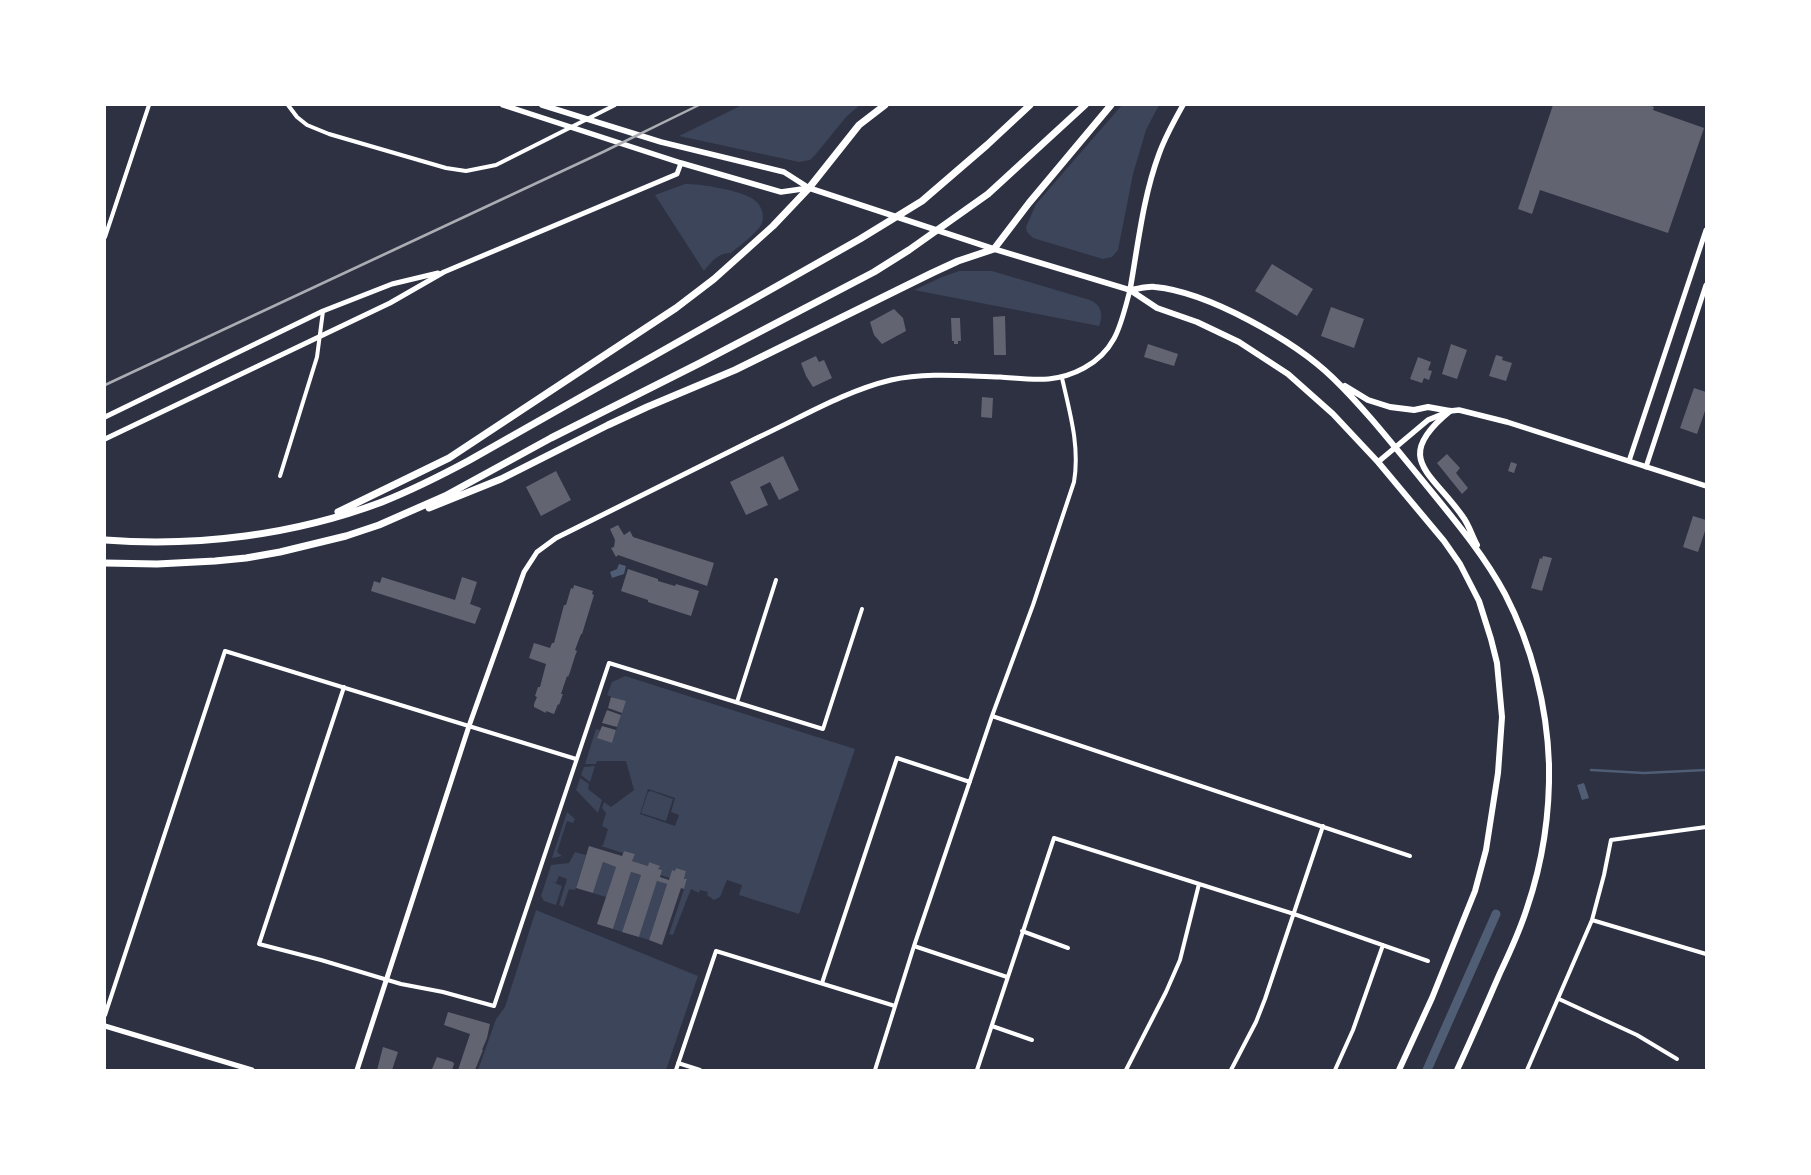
<!DOCTYPE html>
<style>
body{margin:0}
#map{position:relative;width:1811px;height:1175px;overflow:hidden;background:#2d3142;font-family:Manrope,sans-serif}
canvas{display:block}
.frame{position:absolute;inset:0;border:106px solid #fff;pointer-events:none}
</style>
<div id="map">
<canvas width="1811" height="1175"></canvas>
<div class="frame"></div>
</div>
<script>
const context = document.querySelector('canvas').getContext('2d');
context.lineJoin = 'round';
function fill(path, color) {
  context.fillStyle = color;
  context.fill(path, 'evenodd');
}
function trace(path, color, width, dash) {
  context.strokeStyle = color;
  context.lineWidth = width;
  context.lineCap = dash ? 'butt' : 'round';
  context.setLineDash(dash || []);
  context.stroke(path);
}
fill(new Path2D(`
 M742,105h118l-14,12 -30,37 -6,6 -11,2 -120,-26z
 M1122,105h37l-13,25 -13,44 -15,76 -6,7 -9,2 -70,-21 -6,-6 -1,-5 10,-23z
 M685,184c17,0 54,6 68,15 8,5 12,15 9,24 -3,9 -23,23 -31,30 -12,-1 -20,9 -27,18l-49,-76z
 M959,271h33l98,29c11,5 14,14 9,26l-185,-36 28,-13z
 M625,676l230,73 -56,165 -60,-19 3,-10 -15,-5 -7,17 -6,3 -7,-5 1,-3 -8,-2 -1,3 -8,-4 -18,46 -4,-1 18,-54 -3,-1 2,-8 -10,-3 -1,3 -3,-1 -2,8 -10,-3 -2,-6 1,-3 -10,-4 -1,4 -16,-5 2,-7 -10,-3 -1,2 -22,-7 2,-1 5,-16 -6,-3 4,-13 -4,-5 2,-6 7,5 23,-17 -8,-29h-29l-1,3h-11l11,-35 4,1 -2,8 14,5 13,-41 -18,-7 5,-13zM648,789l27,9 -4,14 8,3 -4,11 -35,-12z
 M595,766l-5,16 -9,-7 3,-8z
 M580,778l9,6 -1,5 14,11 -4,13 -22,-23z
 M651,791l22,8 -7,22 -25,-8 7,-21z
 M567,812l8,7 -2,4 -6,-2 -10,31 5,4 -10,2z
 M575,852l11,3 -11,35 -6,-1 -6,18 -4,-2 8,-26 -8,-3 -3,7 -6,-2 12,5 -6,19 -12,-4 -3,-5 10,-31 18,-2z
 M603,862l13,5 -10,30 -13,-4z
 M631,872l10,3 -19,57 -9,-3z
 M657,881l10,3 -18,56 -10,-3z
 M536,910l162,66 -32,94h-188l18,-51 9,-12z`), '#3c4559');
fill(new Path2D(`
 M619,564l7,2 -2,8 -12,4 -2,-6 7,-3z
 M1584,783l5,15 -7,2 -5,-15z`), '#4f5d75');
trace(new Path2D(`
 M1591,770l53,3 62,-3`), '#4f5d75', 2.5);
trace(new Path2D(`
 M1427,1070l69,-156`), '#4f5d75', 9);
fill(new Path2D(`
 M1553,105h95l6,2 -1,3 51,18 -36,105 -128,-43 -8,24 -14,-5z
 M1272,264l41,25 -16,27 -42,-25z
 M1331,307l33,12 -10,29 -33,-12z
 M894,309l9,9 3,13 -24,13 -8,-9 -4,-13z
 M1005,316l1,39h-12l-1,-38z
 M951,318h9l1,23h-3v3h-4v-3h-2z
 M1148,344l30,10 -4,12 -30,-9z
 M1451,344l16,6 -10,29 -15,-5z
 M1496,355l7,2 -1,3 10,3 -6,18 -17,-5z
 M816,356l3,6 5,-2 8,18 -19,9 -7,-11 -5,-13z
 M1418,357l13,5 -3,8 4,1 -3,9 -5,-2 -2,5 -12,-4z
 M1694,388l12,4v16l-9,26 -17,-6z
 M982,397l11,1 -1,20 -11,-1z
 M1447,454l13,14 -4,5 12,15 -6,6 -25,-31z
 M783,456l16,34 -20,10 -9,-18 -10,5 8,18 -22,10 -16,-33z
 M1511,462l6,2 -3,9 -6,-2z
 M556,471l15,29 -30,16 -15,-29z
 M1693,516l13,4v8l-8,24 -15,-5z
 M618,525l6,10 6,-4 3,6 81,26 -7,23 -89,-31 -2,2 -5,-9 3,-1 1,-7 -5,-11z
 M1543,556l9,2 -10,33 -11,-3 9,-30 2,1z
 M628,569l30,10v2l17,5 1,-2 23,7 -8,25 -43,-14v-2l-27,-9z
 M382,577l73,23 7,-23 15,5 -7,22 11,4 -6,16 -104,-33 3,-10 6,2z
 M574,585l19,6 -1,3 2,1 -12,39h-1l-6,16 2,1 -2,5 -5,16 -2,5 -1,-1 -6,18h2l-4,11 -1,-1 -4,10 -8,-3v2l-12,-6v-3l3,-7 -2,-1 3,-9h2l6,-23 -17,-6 5,-15 16,5 2,-5h2l10,-38h2l5,-17 2,1z
 M611,697l15,4 -4,12 -14,-5z
 M607,710l14,5 -4,12 -15,-4z
 M602,726l14,4 -4,13 -15,-5z
 M589,846l33,10 2,-5 11,3 -3,7 16,5 1,-4 11,4 -2,3 4,1 -2,7 9,3 3,-10 3,1 1,-3 10,3 -2,8h3l-3,10 -3,-1 -19,57 -13,-5 18,-56 -10,-3 -18,56 -17,-5 19,-57 -10,-3 -18,57 -16,-5 19,-57 -13,-5 -10,31 -17,-5z
 M448,1012l42,12 -3,14 -5,12h1l-8,20h-17l12,-36 -26,-9z
 M383,1047l15,5 -6,18h-15z
 M437,1057l16,5 1,2 -2,6 -20,-1z`), '#626471');
trace(new Path2D(`
 M288,105l9,12 10,8 22,9 117,34 20,3 30,-6 119,-60
 M105,237l44,-132
 M280,476l37,-119 6,-46
 M344,687l-85,257 62,16 80,24 42,8 51,14 115,-343 214,66 39,-120
 M737,702l39,-122
 M992,716l418,140
 M1592,920l114,34
 M1022,931l46,17
 M914,946l93,31
 M822,983l75,-225 73,24
 M1559,999l78,36 40,24
 M105,1015l120,-364 351,108
 M992,1026l40,14
 M678,1063l22,7
 M676,1070l40,-119 179,55
 M875,1070l39,-124 78,-230 41,-111 41,-123c6,-35 -4,-69 -12,-104
 M977,1070l77,-232 240,76 134,47
 M1126,1070l40,-78 14,-32 19,-76
 M1231,1070l25,-48 9,-23 58,-173
 M1335,1070l18,-40 30,-85
 M1527,1070l65,-150 12,-45 7,-35 95,-13`), '#fff', 4);
trace(new Path2D(`
 M105,417l218,-106 69,-27 46,-11
 M105,439l285,-136 54,-31 233,-98 4,-11
 M1629,461l77,-231
 M1646,467l60,-182
 M105,1026l147,44
 M357,1070l112,-344 55,-154 13,-20 19,-14c68,-34 136,-67 203,-101 43,-20 86,-46 132,-57 35,-8 73,-4 109,-3 31,2 55,7 84,-9 33,-18 37,-45 46,-78`), '#fff', 5);
trace(new Path2D(`
 M503,105l178,58 100,29 28,-4
 M542,105l119,37 123,30 25,16
 M1130,290c8,-45 13,-93 29,-136 6,-17 15,-33 24,-49
 M1378,462l50,-42 22,-9 9,-1 48,12 199,64`), '#fff', 5.5);
trace(new Path2D(`
 M809,188l185,61 136,41 27,18 40,14 42,20 49,32 45,40 45,48 66,79 16,23 19,37 12,38 6,24 5,54 -4,56 -12,77 -11,41 -43,107 -33,72
 M1130,290c8,-1 17,-4 25,-3 53,5 140,54 178,91 32,31 60,67 89,102 30,37 61,73 83,114 27,52 42,112 44,170 1,49 -6,97 -22,144 -7,22 -17,44 -27,65 -14,32 -28,65 -43,97
 M1345,386l23,14 22,7 24,3 14,-3 22,4
 M1450,411c-59,48 -18,61 13,106 6,8 9,19 14,28`), '#fff', 6);
trace(new Path2D(`
 M429,508l72,-29 107,-54 39,-18 88,-37 197,-97 26,-12 36,-12 35,-46 82,-98
 M338,512l111,-54 227,-150 38,-29 59,-53 36,-38 50,-63 26,-20
 M105,540c93,7 189,-5 277,-38 30,-12 58,-26 86,-41l392,-222 62,-38 65,-56 43,-40
 M105,563l52,1 58,-3 31,-3 34,-6 66,-16 33,-11 66,-29 106,-58 149,-75 174,-91 35,-22 79,-56 97,-89`), '#fff', 7);
trace(new Path2D(`
 M105,385l498,-233 96,-47`), '#abadb3', 2.5);
</script>
